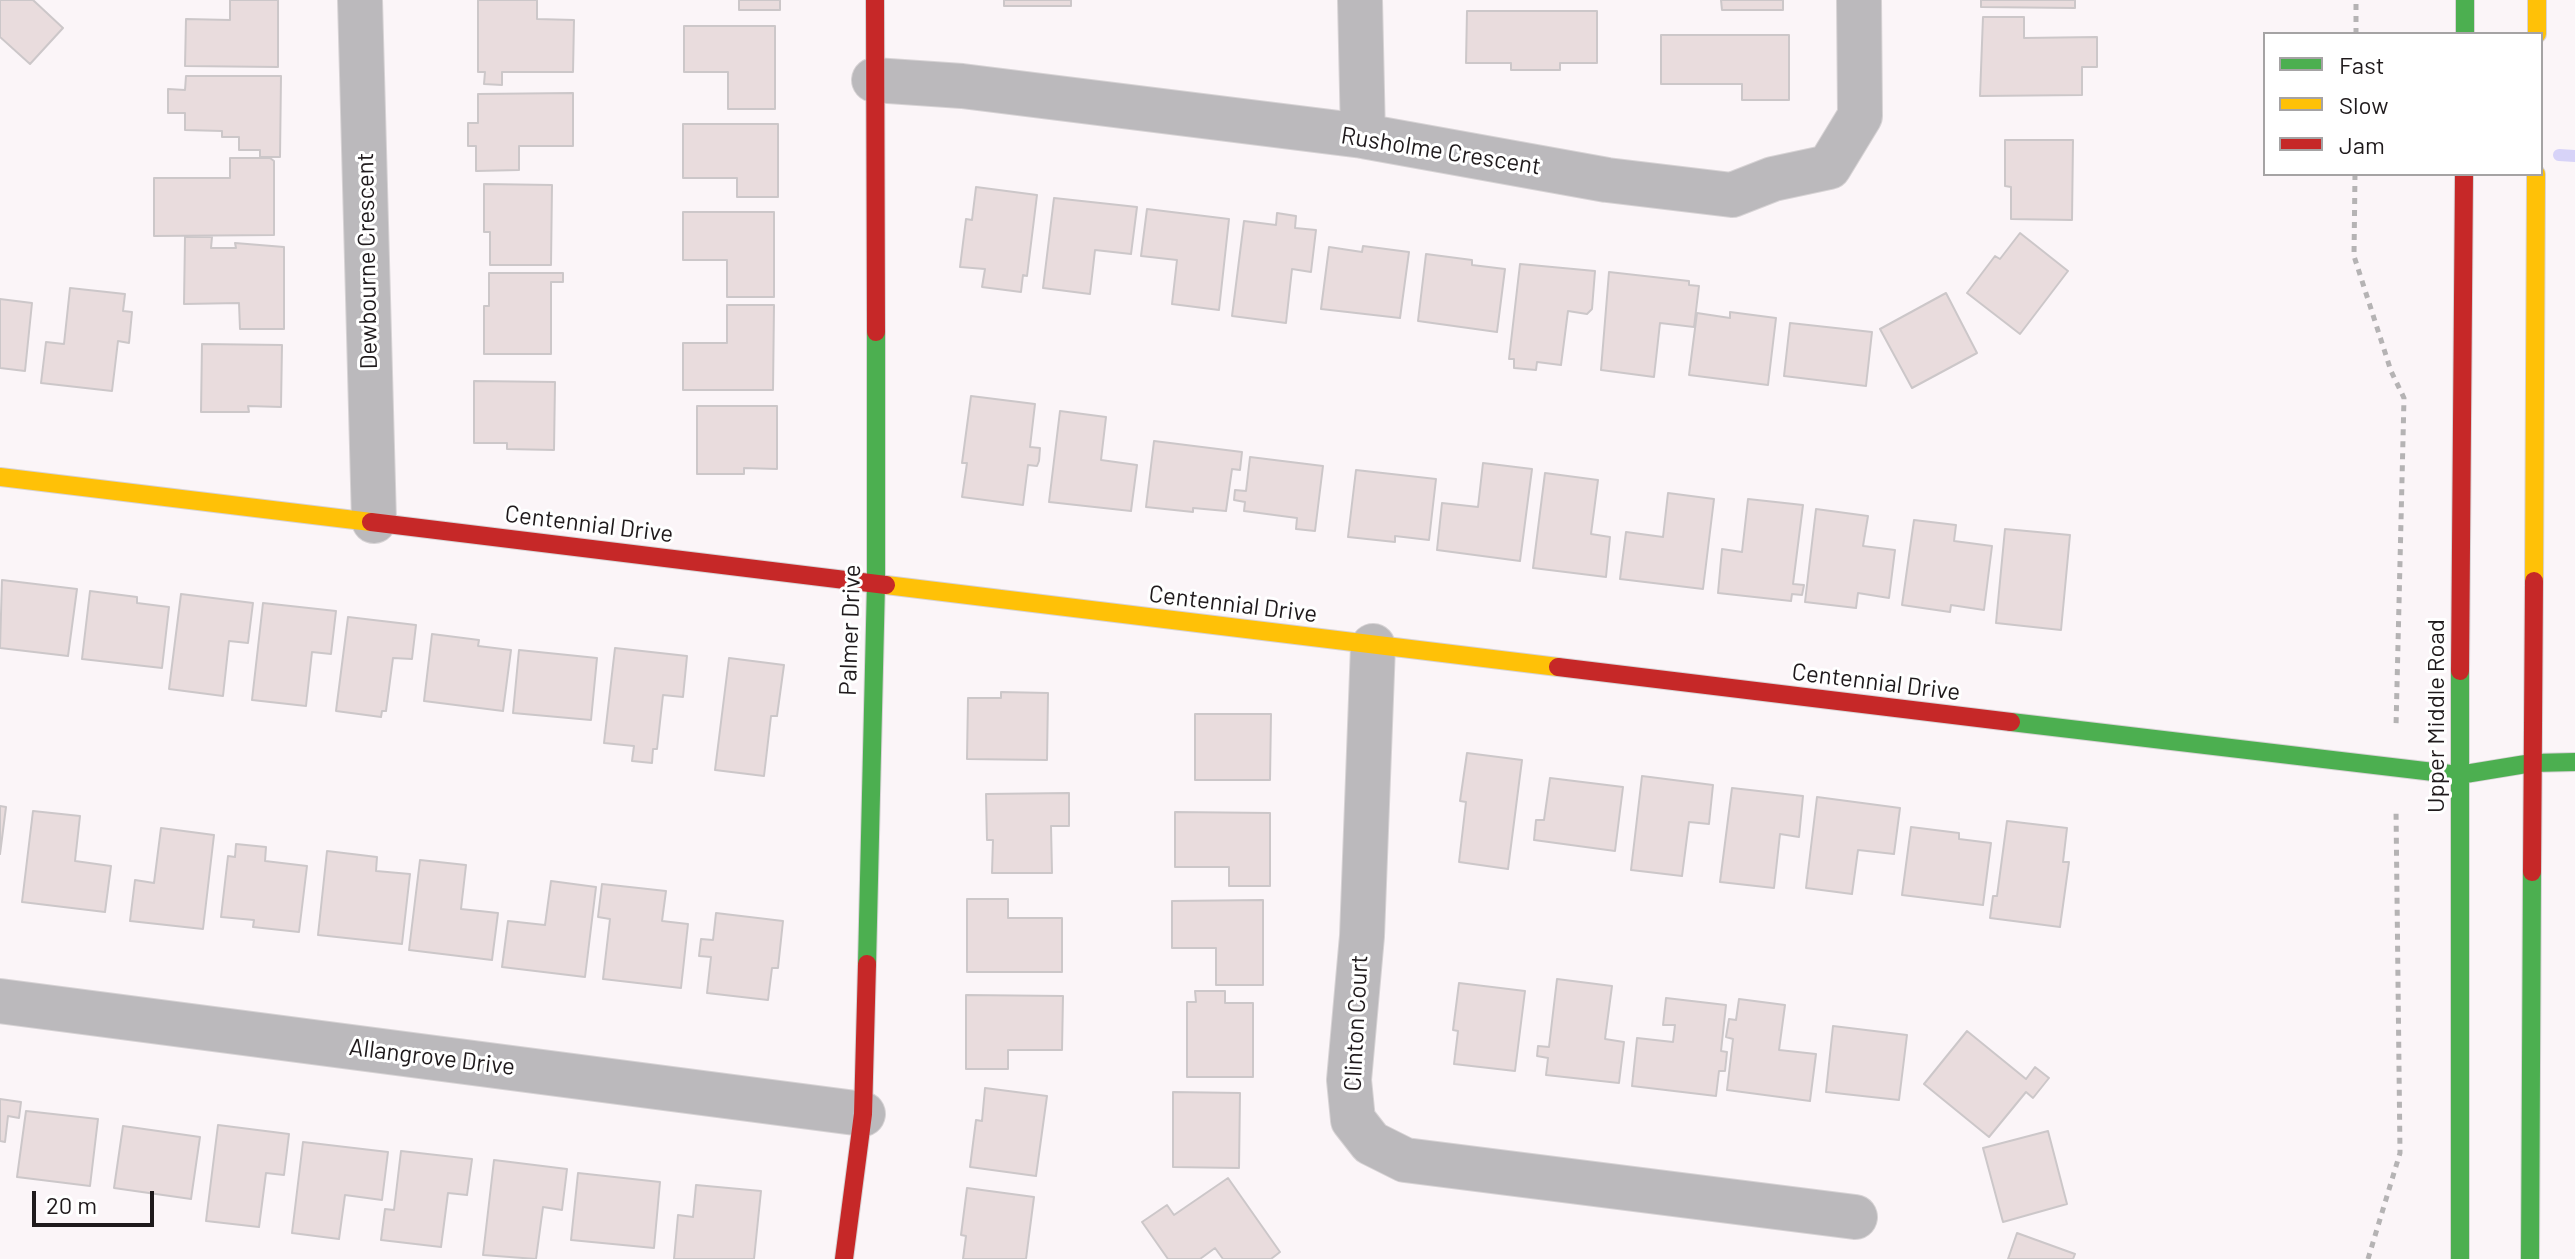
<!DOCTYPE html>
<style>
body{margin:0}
#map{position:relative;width:2575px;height:1259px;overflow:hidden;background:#fbf5f8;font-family:Barlow,sans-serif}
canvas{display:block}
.legend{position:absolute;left:2263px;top:32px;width:280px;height:144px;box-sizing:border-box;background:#fff;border:2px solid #a5a3a4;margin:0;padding:10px 14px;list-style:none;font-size:24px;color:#1f1a1c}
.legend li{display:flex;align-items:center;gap:16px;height:40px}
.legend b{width:40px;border:2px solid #a5a3a4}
.scale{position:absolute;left:32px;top:1191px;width:122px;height:36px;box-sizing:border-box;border:4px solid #1f1a1c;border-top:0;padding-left:10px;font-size:24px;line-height:28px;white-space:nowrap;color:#1f1a1c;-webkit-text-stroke:6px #fff;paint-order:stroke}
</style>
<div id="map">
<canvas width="2575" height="1259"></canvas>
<ul class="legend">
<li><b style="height:10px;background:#4caf50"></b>Fast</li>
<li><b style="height:10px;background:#ffc107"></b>Slow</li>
<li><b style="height:10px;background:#c62828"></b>Jam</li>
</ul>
<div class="scale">20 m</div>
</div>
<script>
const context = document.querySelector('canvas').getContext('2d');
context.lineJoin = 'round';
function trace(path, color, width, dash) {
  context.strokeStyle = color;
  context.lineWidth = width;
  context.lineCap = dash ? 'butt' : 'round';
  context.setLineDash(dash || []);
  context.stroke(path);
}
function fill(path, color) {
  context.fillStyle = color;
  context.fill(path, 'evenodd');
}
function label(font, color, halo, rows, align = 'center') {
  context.font = font + ' Barlow,sans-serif';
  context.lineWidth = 6;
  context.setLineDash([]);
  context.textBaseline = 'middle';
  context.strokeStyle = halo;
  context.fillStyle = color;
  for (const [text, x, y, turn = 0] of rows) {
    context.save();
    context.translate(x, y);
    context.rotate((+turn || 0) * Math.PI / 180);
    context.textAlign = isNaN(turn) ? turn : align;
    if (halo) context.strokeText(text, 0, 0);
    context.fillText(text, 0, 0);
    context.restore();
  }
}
trace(new Path2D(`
 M2559,155l16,1`), '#d7d3f8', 12);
const building = new Path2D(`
 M0,0h33l30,28 -33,36 -30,-27z
 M230,0h48v67l-93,-1 1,-47 44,1z
 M478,0h59v19l37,1 -1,52h-71v13l-18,-1 1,-12h-7z
 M739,0h41v10h-41z
 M1004,0h67v6h-67z
 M1721,0h62v10h-61z
 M1981,0h94v8l-94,-1z
 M1467,11h130v52h-37v7h-49v-7h-45z
 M1983,17h41v21l73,-1v30h-15v28l-102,1z
 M684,26h91v83h-47v-37h-44z
 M1661,35h128v65h-47v-16h-81z
 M186,76h95l-1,81h-20v-7h-21v-13h-17v-6l-37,-1v-17h-17v-24l17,1z
 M573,93v53h-54v24l-43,1v-25h-8v-23h10v-29z
 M683,124h95v73h-41v-19h-54z
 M2005,140h68l-1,80 -61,-1v-32l-6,-1z
 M230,158h40l4,3v74l-120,1v-58h76z
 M484,184l68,1 -1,80h-61v-33h-6z
 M976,187l61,8 -10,81 -4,-1 -2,17 -39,-5 3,-18 -25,-2 6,-48 6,1z
 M1054,198l83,9 -6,47 -36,-4 -5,44 -47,-6z
 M1147,209l82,10 -10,91 -47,-6 5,-44 -36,-4z
 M683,212h91v85h-47v-37h-44z
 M1277,213l19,3 -1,12 21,2 -5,42 -19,-3 -6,54 -54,-7 12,-95 32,4z
 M2020,233l48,38 -48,63 -53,-41 28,-37 5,3z
 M185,237h27l-1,11h25l-1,-5 49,4v82h-44l-1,-26 -55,1z
 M1363,246l46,6 -9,66 -79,-9 8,-62 33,5z
 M1426,254l46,6v5l33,4 -8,63 -79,-11z
 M1520,264l75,7 -3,38 -5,5 -19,-3 -7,54 -24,-3 -1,8 -22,-2v-9h-5z
 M1609,272l80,9v4l10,1 -5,41 -34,-4 -6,54 -53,-7z
 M489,273h74v9h-12v72h-67v-48h5z
 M70,288l55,6 -2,17 9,1 -3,31 -11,-2 -6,50 -71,-8 5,-41 18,2z
 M1946,293l31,60 -65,35 -32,-59z
 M0,299l32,4 -7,68 -25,-3z
 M727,305h47l-1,85h-90v-47h44z
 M1730,312l46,6 -8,67 -79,-10 8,-62 33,5z
 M1790,323l82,9 -6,54 -82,-10z
 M202,344l80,1 -1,62 -33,-1 1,6h-48z
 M474,381l81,1 -1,68 -47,-1v-6h-33z
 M971,396l64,8 -5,43 10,1 -1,13 -2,5 -9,-1 -5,40 -61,-8 5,-34h-5z
 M697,406h80v63l-33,-1v6h-47z
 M1060,411l46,6 -5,43 36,5 -6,46 -82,-9z
 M1154,441l88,11 -2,18 -8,-1 -6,42 -33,-3v4l-47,-5z
 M1250,457l73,9 -8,65 -19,-2 1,-11 -53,-7 1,-9 -11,-2 1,-10 11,1z
 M1483,463l49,6 -12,92 -83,-11 5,-47 36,4z
 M1356,470l80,9 -7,61 -34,-4v6l-47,-5z
 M1545,473l53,7 -7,54 19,3 -4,40 -73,-9z
 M1668,493l46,6 -11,90 -83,-10 6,-47 37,5z
 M1748,499l55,6 -10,79 11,1 -2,10 -10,-1 -1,7 -73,-8 4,-44 20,3z
 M1816,509l52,7 -5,30 32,4 -6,48 -31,-5 -2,15 -51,-6z
 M1914,520l42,5 -2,16 38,5 -8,64 -33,-5 -1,7 -48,-7z
 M2005,529l65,6 -9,95 -65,-7z
 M2,580l75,9 -9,67 -68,-8z
 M90,591l47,6v6l32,4 -7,61 -80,-9z
 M181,594l72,9 -5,40 -19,-2 -6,55 -54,-7z
 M263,603l73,8 -5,43 -19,-2 -6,54 -54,-6z
 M348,617l68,8 -4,34 -19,-1 -7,53h-4l-1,6 -45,-6z
 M432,634l47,6 -1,6 33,4 -8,61 -79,-10z
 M615,648l72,8 -4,41 -20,-2 -6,54h-4l-1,14 -20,-2 2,-15 -30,-3z
 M519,650l78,8 -6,62 -78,-7z
 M729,658l55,7 -7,51h-6l-7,60 -49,-6z
 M1001,692l47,1 -1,67 -80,-1 1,-61h33z
 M1195,714h76l-1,66h-75z
 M1467,753l55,7 -14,109 -49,-7 7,-60 -6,-1z
 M1642,776l71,9 -4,39 -20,-2 -7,54 -51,-6z
 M1550,778l73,9 -8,64 -81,-11 2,-20h8z
 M1732,788l71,8 -4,41 -19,-3 -6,54 -54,-6z
 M1069,793v33h-18l1,47h-60l1,-33h-6l-1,-46z
 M1817,797l83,11 -6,46 -36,-4 -6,44 -46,-6z
 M0,806l6,1 -6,47z
 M33,811l47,5 -5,45 36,5 -6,46 -83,-10z
 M1175,812l95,1v73h-41v-19h-54z
 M2007,821l60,7 -4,34h6l-9,65 -70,-9 3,-22h4z
 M1911,827l48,6v6l32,4 -8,62 -81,-10z
 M161,828l53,7 -11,94 -73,-8 5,-41 19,3z
 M236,844l30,3 -1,14 42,5 -8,66 -46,-5 1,-7 -33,-3 7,-61 7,1z
 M327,851l50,6 -1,14 34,3 -8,70 -84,-9z
 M420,860l46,5 -5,44 37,4 -6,47 -83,-10z
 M551,881l45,6 -11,90 -83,-10 6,-46 37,4z
 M602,884l64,7 -4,30 26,3 -7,64 -78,-9 7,-60 -12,-2z
 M967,899h41v19h54v54h-95z
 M1263,900v85h-47v-37h-44v-47z
 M716,913l67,8 -5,47h-6l-4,32 -61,-7 4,-36 -12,-1 2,-17 12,1z
 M1557,979l55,7 -7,53 19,3 -5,41 -73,-8 2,-17 -11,-2 1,-10 11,1z
 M1459,983l66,8 -10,80 -61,-7 4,-33 -5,-1z
 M1195,991h30v12h28v74h-66v-75h9z
 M966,995l97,1 -1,54h-54v19h-42z
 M1666,998l60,7 -5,46 6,1 -2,19h-6l-3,25 -84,-10 5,-48 36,4 2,-17h-12z
 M1739,999l46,6 -6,45 37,4 -6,47 -83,-11 6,-51 -7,-2 3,-18 7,1z
 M1833,1026l74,9 -8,65 -73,-8z
 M1967,1031l59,48 9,-12 14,11 -16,20 -7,-6 -37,45 -65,-53z
 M985,1088l62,8 -11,80 -66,-9 6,-47 6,1z
 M1173,1092l67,1 -1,75 -66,-1z
 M0,1099l21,3 -2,16 -11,-2 -3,26 -5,-1z
 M26,1111l72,8 -8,67 -73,-9z
 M218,1125l71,9 -5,41 -18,-2 -7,54 -53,-6z
 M123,1126l77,11 -9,62 -77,-11z
 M2048,1131l19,73 -64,18 -20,-74z
 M303,1142l85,10 -6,48 -37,-5 -6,44 -47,-6z
 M401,1151l71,8 -5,36 -19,-2 -7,54 -60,-7 4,-31 9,1z
 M494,1160l73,9 -5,41 -19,-3 -7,52 -53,-4z
 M578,1173l82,9 -6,66 -83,-8z
 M1228,1178l52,74 -9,7h-48l-8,-11 -15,11h-32l-26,-37 25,-17 7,10z
 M696,1185l65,6 -7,68h-80l4,-44 15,2z
 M967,1188l67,9 -8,62h-63l3,-23 -5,-1z
 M2017,1233l58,21 -2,5h-65z`);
fill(building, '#e9dcdd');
trace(building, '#ccc7c9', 2);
const street = new Path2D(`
 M360,0l14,521
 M1360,0l3,136
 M874,80l88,6 401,50 244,44 125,15 41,-16 56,-12 31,-51 -1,-116
 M1373,646l-11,290 -13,144 4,40 18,23 34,17 450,57
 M0,1001l863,113`);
const fast = new Path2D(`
 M2465,0v34
 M2460,671v588
 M2011,722l448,53 73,-12 43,-1
 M867,964l9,-381v-251
 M2530,1259l2,-387`);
const slow = new Path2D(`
 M2537,0v34
 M0,477l371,45
 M2534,581l2,-407
 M886,585l672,82`);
const jam = new Path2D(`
 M875,0l1,332
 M371,522l515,63
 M1558,667l453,55
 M2460,671l4,-497
 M2532,872l2,-291
 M844,1259l19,-145 4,-150`);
trace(street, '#d7d3d5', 46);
trace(fast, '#d7d3d5', 20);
trace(slow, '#d7d3d5', 20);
trace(jam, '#d7d3d5', 20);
trace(new Path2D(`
 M2356,34v-34
 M2355,174l-1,82 37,115 13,27 -8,329
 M2368,1259l32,-106 -4,-344`), '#b5b3b4', 5, [6, 6]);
trace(street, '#bbb9bc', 44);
trace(fast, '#4caf50', 18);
trace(slow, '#ffc107', 18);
trace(jam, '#c62828', 18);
label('24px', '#1f1a1c', '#fff', [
 ["Rusholme Crescent",1441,151,9],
 ["Dewbourne Crescent",367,261,-91],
 ["Centennial Drive",589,524,7],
 ["Centennial Drive",1233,604,7],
 ["Palmer Drive",850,630,-88],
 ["Centennial Drive",1876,682,7],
 ["Upper Middle Road",2436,716,-90],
 ["Clinton Court",1356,1023,-87],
 ["Allangrove Drive",432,1057,7]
]);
</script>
